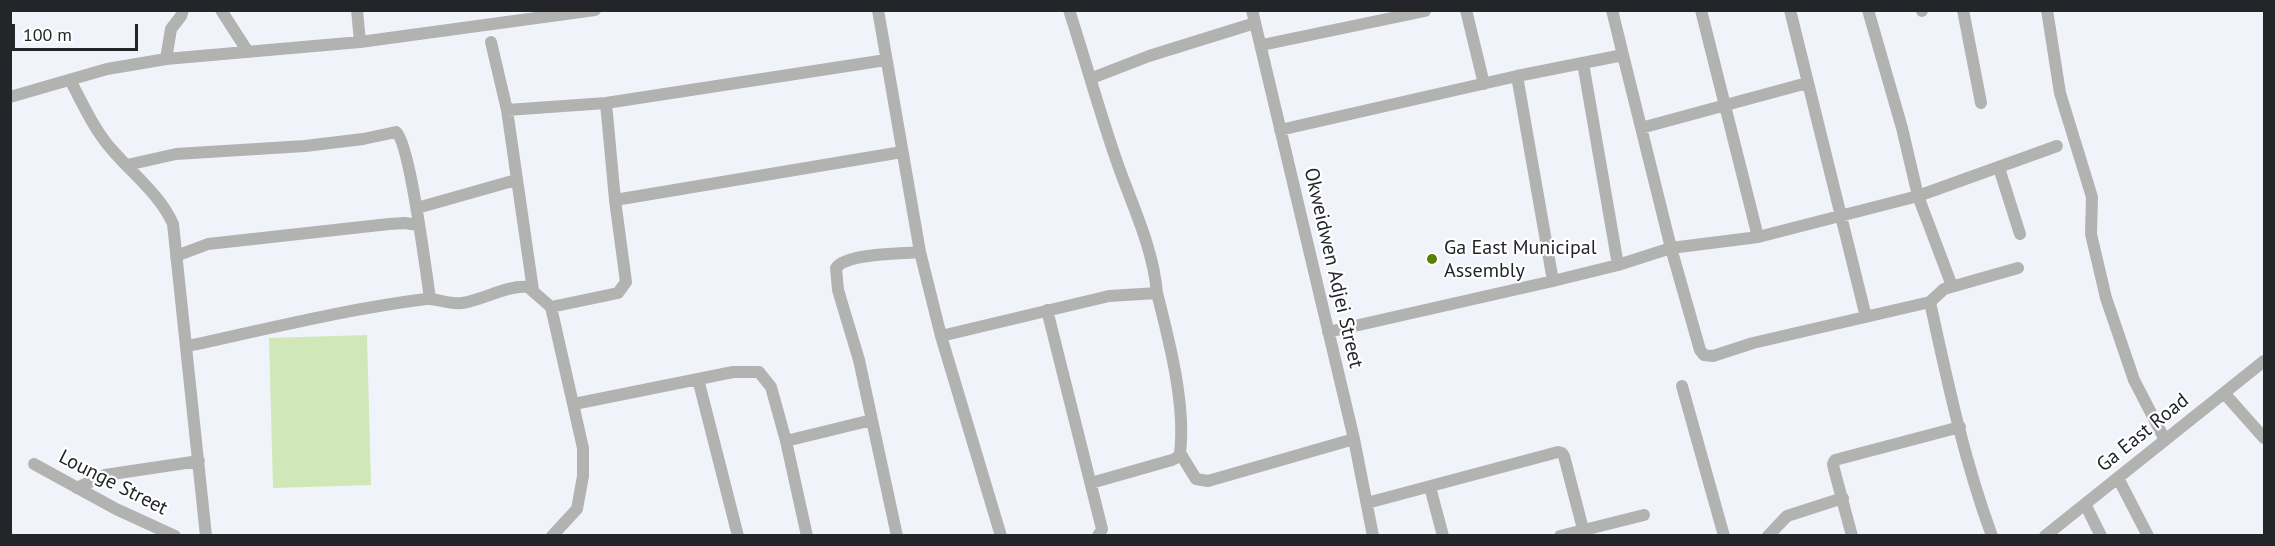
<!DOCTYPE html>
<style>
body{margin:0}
#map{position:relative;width:2275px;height:546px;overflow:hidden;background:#f0f4fa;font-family:"PT Sans",sans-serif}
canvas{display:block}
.frame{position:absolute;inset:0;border:12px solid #242528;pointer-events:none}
.scale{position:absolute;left:12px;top:24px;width:126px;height:27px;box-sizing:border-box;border:3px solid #242528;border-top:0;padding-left:8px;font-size:18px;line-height:21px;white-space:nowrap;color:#242528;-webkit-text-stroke:4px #fff;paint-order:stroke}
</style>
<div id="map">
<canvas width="2275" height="546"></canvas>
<div class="frame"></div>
<div class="scale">100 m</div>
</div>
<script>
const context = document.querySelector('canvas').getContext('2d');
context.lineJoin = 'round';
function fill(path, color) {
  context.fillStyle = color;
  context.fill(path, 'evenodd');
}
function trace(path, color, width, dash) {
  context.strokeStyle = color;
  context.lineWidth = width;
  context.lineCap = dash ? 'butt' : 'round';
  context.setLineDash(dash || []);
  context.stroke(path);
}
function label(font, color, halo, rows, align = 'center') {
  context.font = font + ' "PT Sans",sans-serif';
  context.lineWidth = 4.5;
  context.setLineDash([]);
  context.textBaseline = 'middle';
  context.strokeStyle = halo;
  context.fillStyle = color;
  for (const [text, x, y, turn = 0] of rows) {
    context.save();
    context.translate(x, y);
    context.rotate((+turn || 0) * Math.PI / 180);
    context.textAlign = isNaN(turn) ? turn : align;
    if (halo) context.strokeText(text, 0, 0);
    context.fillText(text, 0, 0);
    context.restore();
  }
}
fill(new Path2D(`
 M367,335l4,150 -98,3 -4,-150z`), '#d0e7b7');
trace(new Path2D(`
 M221,10l27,42
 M357,10l3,32
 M878,10l42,242 21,84 60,200
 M1252,10l102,429 19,97
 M1466,10l18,74
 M1612,10l11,45
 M1701,10l57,227
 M1790,10l76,307
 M1868,10l34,118 16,68 34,90
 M1922,10v1
 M1963,10l18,93
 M2047,10l13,83 32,104 -1,37 15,64 28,82 31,60
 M491,42l16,68 26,180
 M1262,45l163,-34
 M166,59l5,-30 10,-13 2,-6
 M1583,63l35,202
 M1517,76l36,205
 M1092,78l57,-22 106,-33
 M70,80c13,24 25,52 44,72 19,22 47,44 59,72l33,312
 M10,97l97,-28 59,-10 194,-17 235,-32
 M507,110l99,-7 280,-43
 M1641,128l166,-45
 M1280,130l237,-54 106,-21 48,193 29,102 4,5 9,1 40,-13 177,-41
 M127,165l49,-11 129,-8 58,-7 33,-7c14,11 30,141 34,166
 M1999,168l21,66
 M615,200l287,-48
 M417,208l99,-28
 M176,256l32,-12 181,-20 16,-1 13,2
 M551,307l67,-14 8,-11 -11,-82 -9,-97
 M1047,310l55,219 -4,7
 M1328,332l225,-51 65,-16 53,-17 87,-11 160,-41 139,-50
 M941,336l168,-40 48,-3c-4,-45 -24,-86 -39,-128 -18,-51 -32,-103 -49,-155
 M188,346c79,-17 158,-37 238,-47 11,-1 23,6 36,4 22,-3 44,-18 66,-16l23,20 32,141v28l-6,33 -25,27
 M698,379l40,157
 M1682,386l42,150
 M2224,393l40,45
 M574,404l159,-32h26l12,15 15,54 86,-21
 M786,441l21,95
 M1180,453l16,26 12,2 146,-42
 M34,464l82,45 59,27
 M2118,478l30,58
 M1091,483l81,-23 6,-3 2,-4c6,-48 -11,-113 -23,-160
 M1430,487l13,49
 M77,488l28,-13 94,-14
 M1367,503l191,-51 4,1 2,3 19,73
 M2085,504l16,32
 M897,536l-38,-176 -21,-70 -2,-22c11,-15 65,-14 84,-16
 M1560,536l84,-21
 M1768,536l19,-20 56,-18
 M1852,536l-18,-67 -1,-5 2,-4 125,-33
 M1992,536c-28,-76 -45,-156 -62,-234l14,-13 74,-21
 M2045,536l219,-175`), '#b2b3b1', 12);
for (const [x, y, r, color] of [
 [1432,259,6,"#588001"]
]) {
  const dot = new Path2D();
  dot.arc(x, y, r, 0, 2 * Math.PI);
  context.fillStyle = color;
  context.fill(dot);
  trace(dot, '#fff', 2);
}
label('20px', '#242528', '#fff', [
 ["Ga East Municipal",1444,248],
 ["Assembly",1444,271]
], 'left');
label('20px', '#242528', '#fff', [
 ["Okweidwen Adjei Street",1333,268,77],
 ["Ga East Road",2143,433,-39],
 ["Lounge Street",113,483,27]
]);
</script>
